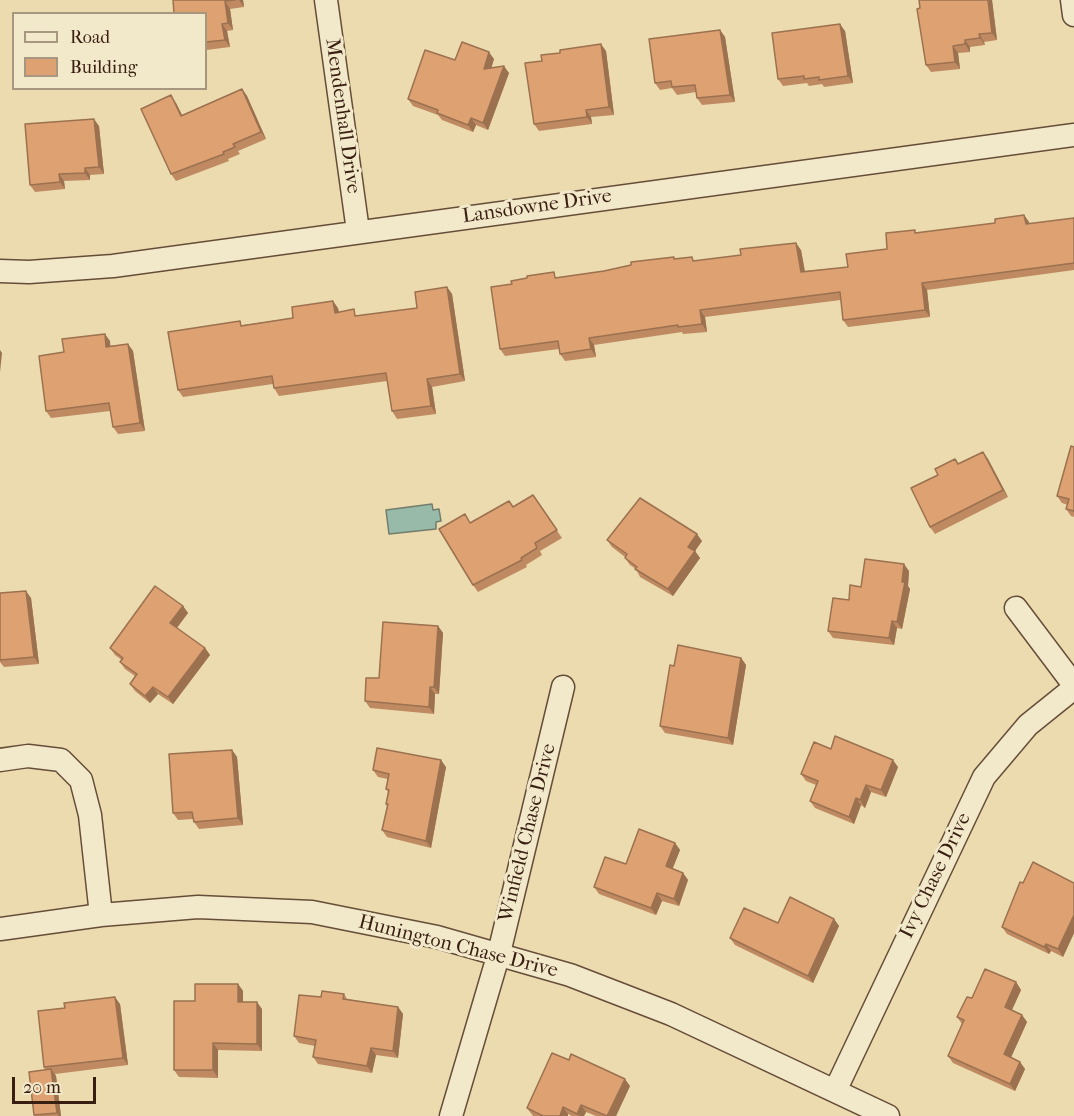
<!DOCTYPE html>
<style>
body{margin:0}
#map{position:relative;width:1074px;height:1116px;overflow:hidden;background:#ebdbae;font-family:"IM FELL French Canon",serif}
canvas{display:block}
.legend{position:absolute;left:12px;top:12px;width:195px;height:78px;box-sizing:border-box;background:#f2e8ca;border:2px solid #a89780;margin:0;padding:8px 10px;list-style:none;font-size:18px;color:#391e12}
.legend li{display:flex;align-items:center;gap:12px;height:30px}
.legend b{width:30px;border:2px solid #a89780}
.scale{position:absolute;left:12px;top:1077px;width:84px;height:27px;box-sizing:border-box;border:3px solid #391e12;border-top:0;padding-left:8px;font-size:18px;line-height:21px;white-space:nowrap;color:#391e12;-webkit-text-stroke:4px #f2e8ca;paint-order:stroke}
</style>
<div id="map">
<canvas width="1074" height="1116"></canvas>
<ul class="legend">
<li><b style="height:8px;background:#f2e8ca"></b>Road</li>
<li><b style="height:16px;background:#dea172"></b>Building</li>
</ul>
<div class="scale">20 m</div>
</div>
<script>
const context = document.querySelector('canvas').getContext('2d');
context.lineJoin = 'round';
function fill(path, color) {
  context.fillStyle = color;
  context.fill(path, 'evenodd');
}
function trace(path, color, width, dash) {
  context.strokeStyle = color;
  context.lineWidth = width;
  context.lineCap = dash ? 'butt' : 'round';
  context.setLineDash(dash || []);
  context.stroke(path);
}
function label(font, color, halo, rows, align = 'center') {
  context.font = font + ' "IM FELL French Canon",serif';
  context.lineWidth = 6;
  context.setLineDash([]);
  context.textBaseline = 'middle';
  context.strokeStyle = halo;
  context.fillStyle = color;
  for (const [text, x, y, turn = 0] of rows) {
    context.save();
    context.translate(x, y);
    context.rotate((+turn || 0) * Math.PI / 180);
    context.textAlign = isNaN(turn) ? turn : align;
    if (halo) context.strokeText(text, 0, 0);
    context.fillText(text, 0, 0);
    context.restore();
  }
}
const water = new Path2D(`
 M432,504l1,6 6,-1 2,12 -5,1v7l-47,5 -3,-24z`);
fill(water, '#98bba9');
trace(water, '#727c6d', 1.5);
const minor = new Path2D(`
 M326,0l32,231
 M1072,0l2,15
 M0,271l29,1 84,-6 961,-131
 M1016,608l58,77
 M0,760l28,-4 33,4 20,20 9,35 11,100
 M0,929l101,-14 97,-8 114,5 125,25 133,38 101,39 217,102
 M835,1091l149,-314 44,-52 46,-37
 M451,1116l48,-163 64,-266`);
trace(minor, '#664d39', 25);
trace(minor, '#f2e8ca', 22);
fill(new Path2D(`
 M173,0h70l1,7 -14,2 3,21 -6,1 3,16 -24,3v-36z
 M919,0h73l5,40 -13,2 1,3 -15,2v5l-12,1 2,16 -29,3 -5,-7z
 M720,30l5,7 10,65 -33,3 -5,-7 -1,-6 -19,3 -5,-7 -12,2 -5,-7z
 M845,31l8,52 -29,4 -2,-3 -13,2 -2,-3 -24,3 -5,-7z
 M606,51l8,64 -23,2 1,7 -53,7 -5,-7z
 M494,59l-3,9 18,5 -21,57 -12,-5 -3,7 -31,-12 -4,-5 -25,-9 -5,-7 47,-39z
 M242,89l5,7 19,43 -28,12 2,3 -12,5 1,2 -53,20 -5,-7 5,-71 6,12z
 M99,126l5,48 -14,1v5l-26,1 1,8 -30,3 -5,-7z
 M1024,215l6,9 44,-6v52l-147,20 3,27 -82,10 -5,-7 -2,-20 -136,17 2,15 -24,2 -1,-2 -88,13 2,12 -31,4 -5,-7 -1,-5 -54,7 -5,-7 12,-65 15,-6h31l118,-19 19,2 106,-11 4,21 43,-4 39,-18 30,-16 78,-10z
 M447,287l5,7 13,87 -33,6 4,27 -39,5 -5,-8 -5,-30 -108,15 -5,-8 -1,-4 -90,13 -5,-7 65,-65 50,-7 45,-10 1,4 20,4 58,-8z
 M110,341v5l18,-2 5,7 12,80 -27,3 -5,-7 -3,-16 -59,7 -5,-7 18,-59z
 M1074,447v70l-3,-1 -5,-7 2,-4 -6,-2 -5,-7z
 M983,452l5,7 20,38 -73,37 -5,-7 29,-63z
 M533,495l29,43 -22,13 2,4 -16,10 1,2 -49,25 -5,-7 -2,-62 42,-16z
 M607,540l95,1 -7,10 5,7 -27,38 -33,-19 -4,-8 -6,-4 -5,-7v-1l-13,-10z
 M909,571l-1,15 2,3 -8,40 -5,-1 -3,17 -61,-7 -5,-7 21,-31 12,-13z
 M0,593l31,5 8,66 -35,3 -4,-5z
 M183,606l5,7 -11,15 28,20 5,7 -37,49 -15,-10 -8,9 -15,-12 -5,-7 5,-8 -10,-7 -5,-7 2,-2 -7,-5 -5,-7z
 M438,626l5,7 -4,61h-4l-1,20 -64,-6 -5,-7 14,-23z
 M741,658l5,7 -13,80 -68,-12 -5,-7 14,-60z
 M831,749l67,18 -12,30 -15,-5 -6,16 -4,-3 -7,19 -39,-16 -5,-7 6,-16 -10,-4 -5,-7z
 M232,750l5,7 6,68 -44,4 -5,-7 -1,-3 -15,1 -5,-7z
 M446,767l-15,81 -44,-11 -5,-7 5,-23 -1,-3 2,-12 -2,-3 2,-10 -10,-2 -5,-7z
 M675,843l5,7 -8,19 11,4 5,7 -9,26 -17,-5 -6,14 -57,-21 -5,-7 32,-23z
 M1023,883h51v50l-11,24 -12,-6 -2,3 -42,-20 -5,-7z
 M834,919l5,7 -26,57 -78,-38 -5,-7 48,-15z
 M1016,982l5,8 -9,20 10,5 5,7 -16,35 9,5 5,7 -10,22 -62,-28 -5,-7 14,-32 -5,-7 15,-19z
 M238,984l5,7v11l19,7v42l-44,-1v28l-39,-1 -5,-7 21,-69z
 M344,994l3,5 51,8 5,7 -5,44 -22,-3 -4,18 -54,-9 -5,-7 2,-11 -16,-3 -5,-7 27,-39z
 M120,1004l8,61 -73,9 1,2 5,40h-26l-1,-1 11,-45 -1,-3z
 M630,1086l-14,30h-20l-10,-4 -2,4h-12l-4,-2v2h-35l-6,-8z`), '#bf8a62');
fill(new Path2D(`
 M239,0h4l1,7z
 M988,0h4l5,40 -5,-7z
 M225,1l5,8 3,21 -5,-7z
 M222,24l5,7 3,16 -5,-7z
 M840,24l5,7 8,52 -5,-7z
 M720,30l5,7 10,65 -5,-7z
 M979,34l5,8 1,3 -5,-7z
 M965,40l5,7v5l-5,-8z
 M601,44l5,7 8,64 -5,-8z
 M953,46l5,7 2,16 -5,-7z
 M489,52l5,7 -5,17 -5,-7z
 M504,66l5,7 -21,57 -5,-7z
 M242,89l5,7 19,43 -5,-7z
 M171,95l5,8 10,20 -5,-7z
 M586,110l5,7 1,7 -5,-7z
 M471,118l5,7 -3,7 -5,-7z
 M94,119l5,7 5,48 -5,-7z
 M85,168l5,7v5l-5,-7z
 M59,174l5,7 1,8 -5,-7z
 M1024,215l5,7 2,9 -5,-7z
 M796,243l5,7 5,29 -5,-7z
 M922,283l5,7 3,27 -5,-7z
 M447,287l5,7 13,87 -5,-7z
 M333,301l5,7 2,12 -5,-7z
 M700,310l5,7 2,15 -5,-8z
 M105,334l5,7 1,13 -5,-7z
 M589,338l5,7 2,12 -5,-8z
 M128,344l5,7 12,80 -5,-8z
 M0,350l2,3 -2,19z
 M427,379l5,8 4,27 -5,-8z
 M983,452l5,7 20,38 -5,-7z
 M697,534l5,7 -7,10 5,7 -27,38 -5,-7 20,-42z
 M904,564l5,7 -1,15 2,3 -8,40 -5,-7z
 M26,591l5,7 8,66 -5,-7z
 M183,606l5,7 -13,17 -5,-7z
 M892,621l5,7 -3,17 -5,-7z
 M438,626l5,7 -4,61 -5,-7z
 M205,648l5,7 -37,49 -5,-7z
 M741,658l5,7 -13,80 -5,-7z
 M153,687l5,7 -8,9 -5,-7z
 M430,687l5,7 -1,20 -5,-7z
 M232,750l5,7 6,68 -5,-7z
 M441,760l5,7 -15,81 -5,-7z
 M893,760l5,7 -12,30 -5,-7z
 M866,785l5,7 -6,16 -5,-8z
 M856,798l5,7 -7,19 -5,-7z
 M675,843l5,7 -9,23 -5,-7z
 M683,873l5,7 -9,26 -5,-7z
 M657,893l5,8 -6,14 -5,-7z
 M1074,915v18l-11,24 -5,-8z
 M834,919l5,7 -26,57 -5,-7z
 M1046,944l5,7 -2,3 -5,-7z
 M1016,982l5,8 -11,24 -5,-7z
 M238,984l5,7v18l-5,-7z
 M115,997l5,7 8,61 -5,-7z
 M257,1002l5,7v42l-5,-7z
 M398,1007l5,7 -5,44 -5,-7z
 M1022,1015l5,7 -18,40 -5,-8z
 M213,1043l5,7v28l-5,-8z
 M371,1048l5,7 -4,18 -5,-7z
 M1020,1062l5,7 -10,22 -5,-7z
 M51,1069l5,7 5,40h-2l-2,-3z
 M625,1079l5,7 -14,30h-8z
 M581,1105l5,7 -2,4h-5l-2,-2z
 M563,1107l5,7v2h-8z`), '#9b7150');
const building = new Path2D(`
 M173,0h62l-10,1 3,22 -6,1 3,16 -19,2v-28h-32z
 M919,0h69l4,33 -13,1 1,4 -15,2v4l-12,2 2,16 -29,3 -9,-56 3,-1z
 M840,24l8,52 -29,4v-3l-15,2v-3l-26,3 -6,-46z
 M720,30l10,65 -33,3 -2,-13 -23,2 -1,-6 -16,2 -6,-44z
 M462,42l27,10 -5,17 20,-3 -21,57 -12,-5 -3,7 -31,-12 1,-3 -30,-11 17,-49 30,10z
 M601,44l8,63 -23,3 1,7 -53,7 -9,-61 17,-2 -1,-6 19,-2v-3z
 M242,89l19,43 -28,12 2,3 -12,5 1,2 -53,20 -30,-65 30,-14 10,21z
 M94,119l5,48 -14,1v5l-26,1 1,8 -30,3 -5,-61z
 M1024,215l2,9 48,-6v45l-152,20 3,27 -82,10 -3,-28 -140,18 2,14 -24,3v-2l-89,13 2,11 -31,5 -2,-13 -58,8 -9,-62 21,-3 -1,-3 16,-3v-2l27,-4 1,6 49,-7 27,-6v-3l43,-5v2l18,-2 1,4 48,-6 -1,-6 56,-6 5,29 47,-5 -2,-13 41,-5 -1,-16 29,-3v3l80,-10v-4z
 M447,287l13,87 -33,5 4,27 -39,5 -6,-38 -112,15 -2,-12 -94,14 -10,-58 72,-11 1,5 52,-8 -1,-11 41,-6 2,12 19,-4 1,7 62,-8 -2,-16z
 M105,334l1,13 22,-3 12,79 -27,4 -4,-24 -63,8 -7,-55 25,-4 -2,-13z
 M1071,446l3,1v64l-8,-2 3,-10 -12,-3z
 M983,452l20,38 -73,37 -19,-39 27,-13 -3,-6 20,-10 3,5z
 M533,495l24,35 -22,13 2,5 -16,10 1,2 -49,25 -34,-56 26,-15 5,9 39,-22 4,6z
 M640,498l57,36 -9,13 7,4 -27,38 -33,-20 2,-2 -12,-9 2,-4 -20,-14z
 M865,559l39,5 -2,18h3l-8,40 -5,-1 -3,17 -61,-7 5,-33 16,2 1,-15 11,2z
 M155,586l28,20 -13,17 35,25 -37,49 -15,-10 -8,9 -15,-12 7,-10 -17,-12 3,-4 -13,-10z
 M26,591l8,66 -34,3v-67z
 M383,622l55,4 -4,61h-4l-1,20 -64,-6 1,-23h13z
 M678,645l63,13 -13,80 -68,-12 10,-61 4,1z
 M835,736l58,24 -12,30 -15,-5 -6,15 -4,-2 -7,19 -39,-16 8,-20 -17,-7 13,-32 17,7z
 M377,748l64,12 -15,81 -44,-11 6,-26h-2l3,-14 -3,-1 3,-15 -16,-4z
 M232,750l6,68 -44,4 -2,-10 -19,1 -4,-59z
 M639,829l36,14 -9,23 17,7 -9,26 -17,-6 -6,15 -57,-21 11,-30 21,7z
 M1033,862l41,21v32l-16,34 -12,-5 -2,3 -42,-20 18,-45 3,1z
 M790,897l44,22 -26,57 -78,-38 14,-30 34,15z
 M985,969l31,13 -11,25 17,8 -18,39 16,8 -10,22 -62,-28 16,-36 -7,-3 10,-20 5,1z
 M195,984h43v18h19v42l-44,-1v27h-39v-69h21z
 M322,991l22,3 -1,5 55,8 -5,44 -22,-3 -4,18 -54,-9 3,-17 -22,-4 5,-41 22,2z
 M115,997l8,61 -79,9 -6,-56 27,-3 -1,-5z
 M552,1053l17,7 2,-6 54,25 -18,37 -26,-11 -4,9 -14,-7 -3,9h-17l-16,-8z
 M51,1069l6,44 -23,2 -5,-43z`);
fill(building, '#dea172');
trace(building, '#9b7150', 1.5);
label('20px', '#391e12', '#f2e8ca', [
 ["Mendenhall Drive",342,116,82],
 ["Lansdowne Drive",537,207,-8],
 ["Winfield Chase Drive",528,833,-76],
 ["Ivy Chase Drive",936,876,-64],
 ["Hunington Chase Drive",458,947,14]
]);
</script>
